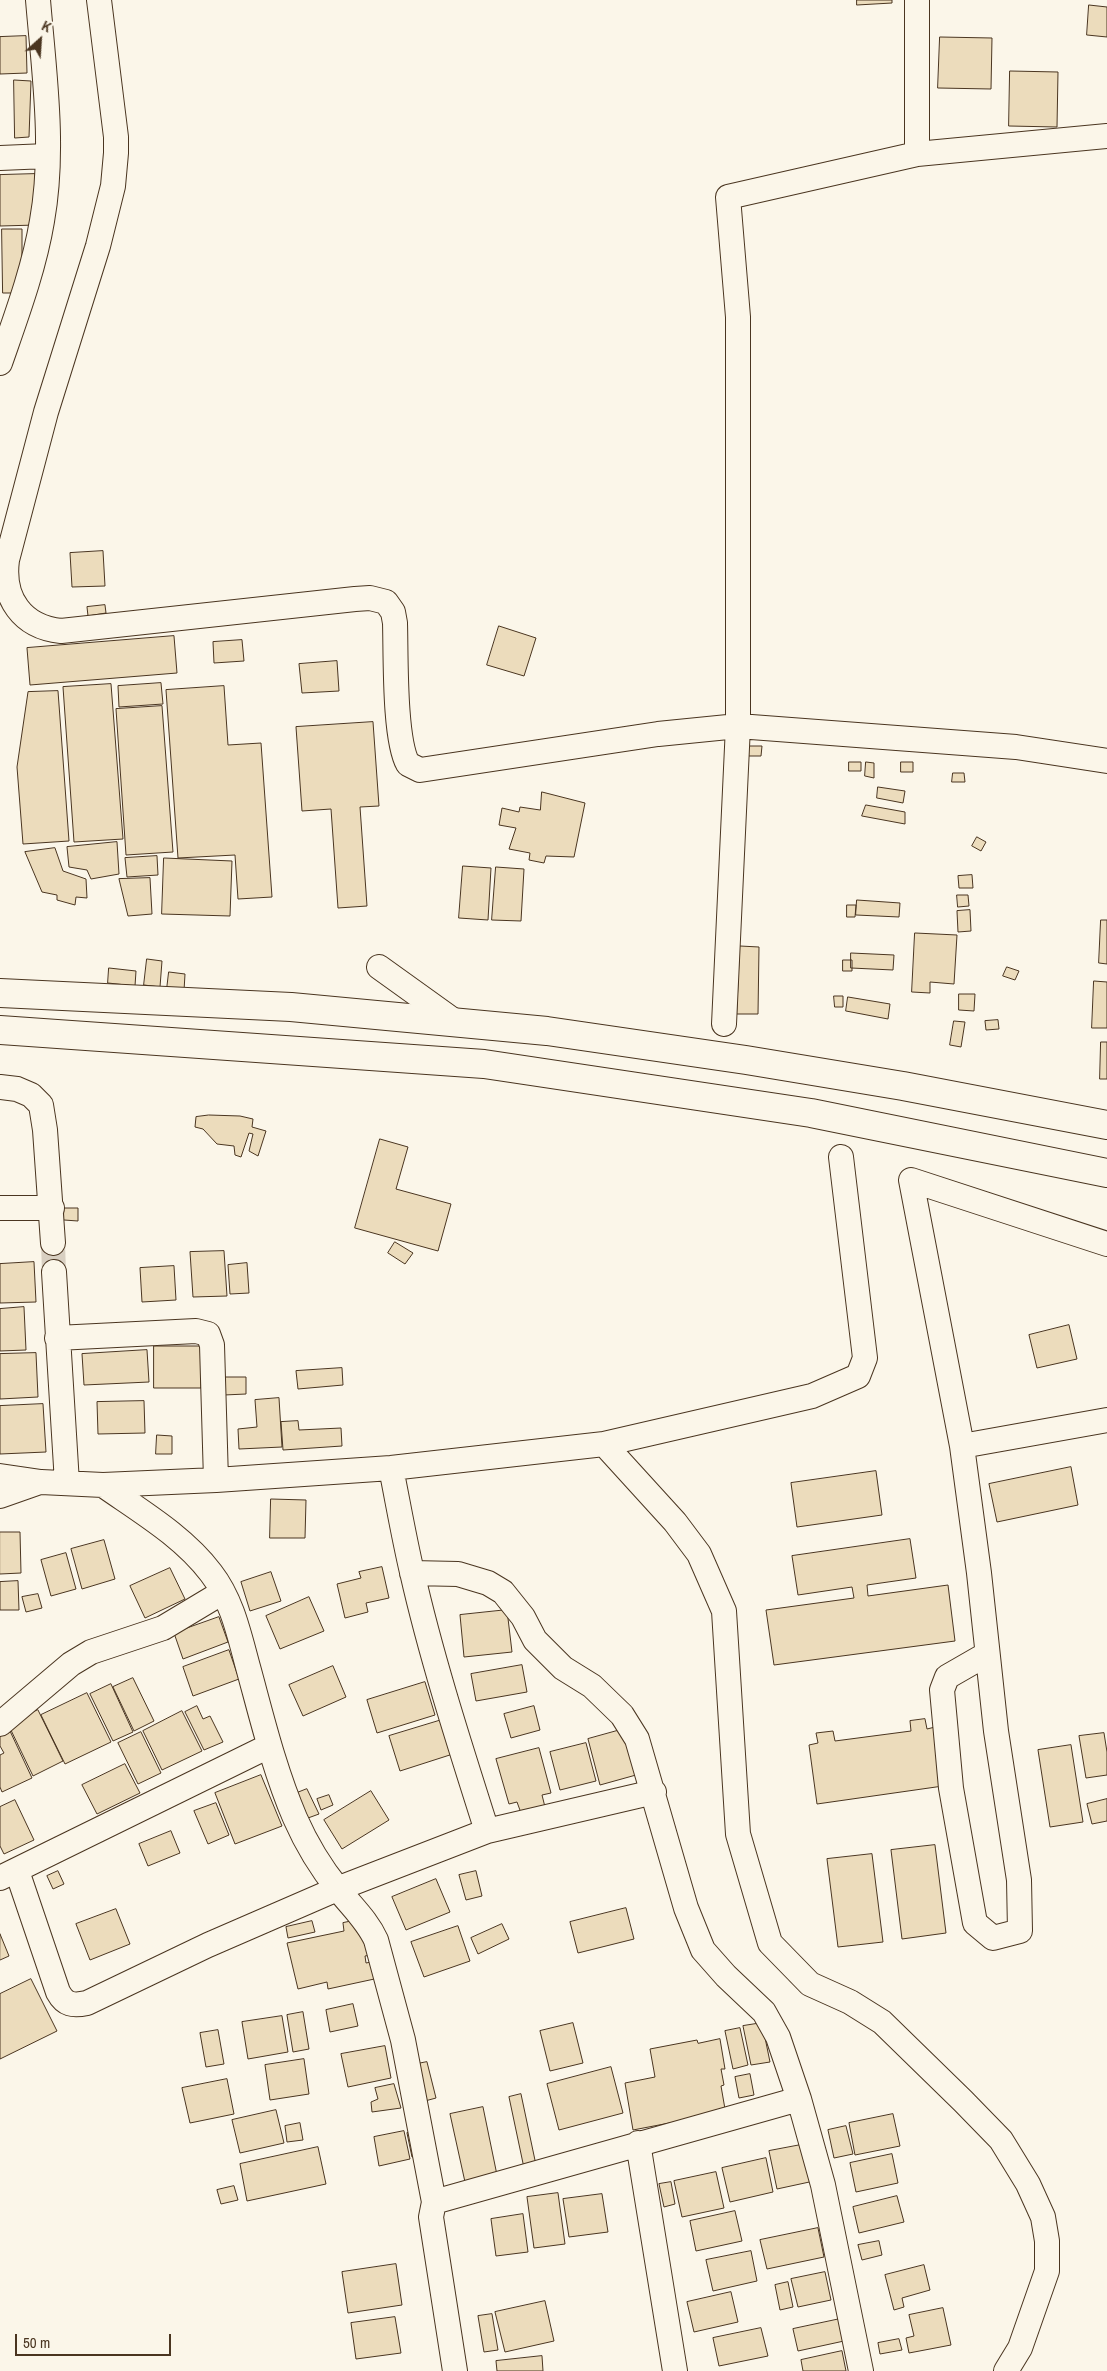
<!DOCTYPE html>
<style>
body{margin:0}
#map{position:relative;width:1107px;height:2371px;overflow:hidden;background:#fbf6e9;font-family:"Archivo Narrow",sans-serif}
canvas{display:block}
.north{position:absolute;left:15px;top:15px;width:50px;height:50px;-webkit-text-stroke:4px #fbf6e9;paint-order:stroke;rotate:26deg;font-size:14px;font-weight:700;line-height:20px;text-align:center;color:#4a3520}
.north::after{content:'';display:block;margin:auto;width:18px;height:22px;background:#4a3520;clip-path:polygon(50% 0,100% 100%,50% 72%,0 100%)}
.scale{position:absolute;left:15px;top:2334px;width:156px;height:22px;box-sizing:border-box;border:2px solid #4a3520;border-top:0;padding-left:6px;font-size:15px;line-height:18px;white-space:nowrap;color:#4a3520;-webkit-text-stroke:4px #fbf6e9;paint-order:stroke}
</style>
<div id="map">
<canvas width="1107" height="2371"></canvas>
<div class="north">K</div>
<div class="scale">50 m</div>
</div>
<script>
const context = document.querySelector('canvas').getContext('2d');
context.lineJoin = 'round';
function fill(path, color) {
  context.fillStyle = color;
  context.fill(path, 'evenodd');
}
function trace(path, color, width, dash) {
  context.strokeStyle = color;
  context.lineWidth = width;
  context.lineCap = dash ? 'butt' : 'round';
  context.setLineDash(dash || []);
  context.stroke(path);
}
const building = new Path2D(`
 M857,0h35v3l-35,2z
 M1089,5l18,2v30l-20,-2z
 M26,36l1,37 -27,1v-37z
 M940,37l52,1 -1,51 -53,-1z
 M1010,71l48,1 -1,55 -48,-1z
 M14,80l17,1 -2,56 -14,1z
 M35,174l2,51 -37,1v-51z
 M2,229h20v64h-19z
 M103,551l2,35 -33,1 -2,-34z
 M105,605l1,8 -18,3 -1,-9z
 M499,626l37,12 -12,38 -37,-11z
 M174,636l3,37 -147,12 -3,-37z
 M242,640l2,21 -30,2 -1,-21z
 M337,661l2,30 -37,2 -3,-29z
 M161,683l2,21 -44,3 -1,-21z
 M111,684l12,155 -49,3 -11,-155z
 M224,686l4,59 33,-2 11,154 -34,2 -3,-44 -57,3 -12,-168z
 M58,691l11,150 -46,3 -6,-77 11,-75z
 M162,706l11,146 -47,3 -10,-146z
 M373,722l6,84 -19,1 7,99 -29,2 -7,-99 -29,2 -6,-84z
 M749,746h13l-1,10h-12z
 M849,762h12v9h-12z
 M866,762l8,1v15l-9,-2z
 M901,762h12v10h-12z
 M953,773h11l1,9h-13z
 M878,787l27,4 -2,12 -26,-5z
 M542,792l43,11 -11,54 -28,-1 -2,7 -15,-3 1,-7 -21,-4 7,-21 -17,-3 3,-17 17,4 1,-5 20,3z
 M866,805l39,7v12l-43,-8z
 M977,837l9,5 -5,9 -9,-5z
 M117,842l2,32 -28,5 -4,-9 -18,-3 -2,-20z
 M55,848l8,23 23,8 1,19 -11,-1 -1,8 -18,-5v-5l-15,-3 -17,-40z
 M157,856l1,19 -31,2 -2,-19z
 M164,858l68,3 -2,55 -68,-2z
 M463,866l28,2 -3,52 -29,-2z
 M496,867l28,2 -3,52 -29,-1z
 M972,875l1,13h-14l-1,-12z
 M150,878l2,36 -24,2 -9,-37z
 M957,895h11l1,11 -11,1z
 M857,900l43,3 -1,14 -43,-2z
 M847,905h9l-1,12h-8z
 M970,910l1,21 -13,1 -1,-21z
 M1101,920h6v44l-8,-1z
 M915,933l42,2 -3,49 -24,-2v11l-18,-1z
 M740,946l19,1 -1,67h-21z
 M851,953l43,2 -1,15 -42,-2z
 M147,959l15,2 -2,26 -16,-2z
 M843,960h9v11h-9z
 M1007,967l12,4 -4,9 -12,-4z
 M109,968l27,3 -1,15 -27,-3z
 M169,972l16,2 -1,17 -17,-2z
 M1094,981l13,1v46h-15z
 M959,994h16l-1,17 -15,-1z
 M834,996h9v11h-8z
 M848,997l42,7 -2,15 -42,-8z
 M998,1020l1,9 -13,1 -1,-9z
 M954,1021l11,1 -4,25 -11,-2z
 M1101,1042h6v37h-7z
 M209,1115l31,1 13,3 -1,8 14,4 -8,25 -9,-5 4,-17 -4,-1 -8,24 -6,-2 -1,-9 -17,-2 -14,-15 -8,-2 1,-10z
 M380,1139l28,8 -12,42 55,15 -13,47 -83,-23z
 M64,1208h14v13l-14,-1z
 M395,1242l18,11 -8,11 -17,-11z
 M48,1243l16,1v28h-17z
 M224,1251l3,45 -34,1 -3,-45z
 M34,1262l2,40 -36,1v-39z
 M247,1263l2,30 -19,1 -2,-29z
 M174,1266l2,34 -34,2 -2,-34z
 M24,1307l2,43 -26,1v-42z
 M1069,1325l8,34 -40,9 -8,-33z
 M154,1346h47v42h-47z
 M147,1350l2,32 -65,3 -2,-31z
 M36,1353l2,44 -38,2v-45z
 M342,1368l1,17 -45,4 -2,-18z
 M223,1377h23v17l-22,1z
 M279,1398l3,49 -43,2 -1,-20 19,-2 -2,-27z
 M144,1401l1,32 -47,1 -1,-32z
 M43,1404l3,48 -46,2v-48z
 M298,1421l1,9 42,-2 1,18 -59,4 -2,-28z
 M157,1435l15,1v18h-16z
 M1071,1467l7,38 -81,17 -8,-38z
 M876,1471l6,44 -85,12 -6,-44z
 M271,1499l35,1 -1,38h-35z
 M0,1532h20l1,41 -21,1z
 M910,1539l6,39 -49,7 1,11 80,-11 7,56 -181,24 -8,-55 88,-12 -2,-11 -54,8 -6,-39z
 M104,1540l11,39 -33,10 -11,-40z
 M66,1553l10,36 -25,7 -10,-36z
 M382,1567l7,31 -23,5 2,9 -23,6 -8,-34 24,-6 -2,-6z
 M170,1568l15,31 -40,19 -15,-32z
 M271,1572l10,29 -31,10 -9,-29z
 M18,1581l1,29h-19v-28z
 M38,1594l4,14 -16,4 -4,-15z
 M309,1597l15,34 -44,18 -14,-33z
 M507,1610l5,42 -48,5 -4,-42z
 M219,1617l9,25 -45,17 -9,-26z
 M229,1650l10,29 -46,17 -10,-29z
 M522,1665l5,27 -51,9 -5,-27z
 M333,1666l13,31 -43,19 -14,-31z
 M133,1678l21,43 -20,10 -21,-44z
 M425,1682l10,33 -58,18 -10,-33z
 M111,1684l22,48 -20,9 -23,-47z
 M87,1693l24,49 -46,22 -24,-49z
 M197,1706l6,13 7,-3 13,26 -19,8 -19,-38z
 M534,1706l6,24 -29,8 -7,-24z
 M38,1710l25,51 -30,15 -25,-52z
 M182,1711l20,40 -40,19 -19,-39z
 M445,1719l11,34 -56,18 -11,-35z
 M925,1719l2,10 8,-2 8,59 -126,18 -8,-59 9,-2 -2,-10 17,-2 2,10 76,-10 -1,-10z
 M624,1729l12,46 -36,10 -12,-46z
 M10,1731l22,47 -30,14 -2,-5v-32l4,-2 -4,-7v-10z
 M141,1732l20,41 -23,11 -20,-41z
 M1104,1733l3,19v23l-21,3 -7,-42z
 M586,1743l10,38 -36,9 -10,-38z
 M1071,1745l12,77 -33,5 -12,-77z
 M539,1748l12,45 -9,2 3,12 -24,6 -4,-11 -8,2 -13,-45z
 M125,1764l15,29 -43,21 -15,-29z
 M261,1775l21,51 -47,18 -20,-51z
 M307,1789l12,25 -11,4 -11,-25z
 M371,1791l18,29 -47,29 -18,-29z
 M329,1795l4,10 -12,5 -4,-11z
 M1107,1799v22l-15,3 -5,-20z
 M15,1800l19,40 -30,14 -4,-8v-39z
 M216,1803l13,32 -21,9 -14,-33z
 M171,1831l9,22 -32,13 -9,-22z
 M935,1845l11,88 -44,6 -11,-89z
 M872,1854l11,88 -45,5 -11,-88z
 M58,1871l6,13 -11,5 -6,-13z
 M476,1871l6,25 -16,4 -7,-25z
 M436,1879l14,33 -44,18 -14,-33z
 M626,1908l8,31 -56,14 -8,-31z
 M116,1909l14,35 -40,16 -14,-36z
 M363,1919l8,36 -6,1 1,7 10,-2 3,17 -51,11 -1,-7 -29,7 -11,-46 57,-12 -1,-8z
 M312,1921l3,11 -27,6 -2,-11z
 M502,1924l7,15 -31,15 -7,-16z
 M458,1926l12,35 -46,16 -13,-35z
 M0,1934l9,22 -9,4z
 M31,1979l26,52 -57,28v-65z
 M353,2004l5,22 -28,6 -4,-22z
 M303,2012l6,37 -16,3 -6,-37z
 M282,2016l6,36 -40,7 -6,-37z
 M573,2023l10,40 -33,8 -10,-40z
 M762,2023l8,39 -19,3 -8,-39z
 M740,2028l8,37 -15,4 -8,-38z
 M218,2030l6,34 -18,3 -6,-34z
 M720,2039l5,30h-4l3,16 -3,1 4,23 -14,6 -78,15 -8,-47 30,-6 -5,-28 47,-9 1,3z
 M385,2046l6,32 -43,9 -7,-33z
 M304,2059l5,35 -39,6 -5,-35z
 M427,2062l9,36 -11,3 -8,-37z
 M611,2067l12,46 -64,17 -12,-46z
 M750,2074l4,21 -15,3 -4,-21z
 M227,2079l7,35 -44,9 -8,-35z
 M394,2084l7,24 -29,4 -1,-10 7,-3 -3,-11z
 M521,2094l15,71 -12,3 -15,-71z
 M483,2107l14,68 -32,7 -15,-68z
 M276,2110l8,33 -44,10 -8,-33z
 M893,2114l7,32 -45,9 -6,-32z
 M300,2123l3,17 -16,2 -2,-16z
 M846,2126l7,28 -19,4 -6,-28z
 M404,2131l6,28 -31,7 -5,-29z
 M414,2132l5,24 -7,1 -5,-24z
 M806,2144l8,37 -37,8 -8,-38z
 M318,2147l8,37 -79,17 -7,-37z
 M892,2154l6,29 -42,9 -6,-29z
 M766,2158l7,34 -43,10 -8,-34z
 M716,2172l8,36 -42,9 -8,-36z
 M671,2182l4,22 -11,3 -5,-23z
 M234,2186l4,14 -17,4 -4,-14z
 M558,2193l7,51 -31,4 -7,-51z
 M602,2194l6,38 -39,5 -6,-38z
 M897,2196l7,26 -45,11 -6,-26z
 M735,2211l7,30 -46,10 -6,-30z
 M523,2214l5,38 -32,4 -5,-37z
 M818,2228l6,29 -57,12 -7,-29z
 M879,2241l3,14 -20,5 -4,-15z
 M751,2251l6,30 -44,10 -7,-31z
 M396,2264l6,41 -54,8 -6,-41z
 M924,2265l6,25 -28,8 2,9 -10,3 -9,-35z
 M825,2272l6,28 -33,7 -7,-28z
 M788,2282l5,25 -13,3 -5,-25z
 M731,2292l7,30 -44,10 -7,-30z
 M545,2301l9,40 -49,11 -10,-40z
 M943,2308l8,37 -42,8 -3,-15 8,-2 -5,-21z
 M492,2314l6,36 -14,2 -6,-36z
 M395,2317l6,36 -45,6 -5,-36z
 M840,2319l4,22 -46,10 -5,-22z
 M761,2328l7,28 -49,10 -6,-28z
 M899,2339l3,11 -22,4 -2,-11z
 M842,2351l4,20h-43l-2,-11z
 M542,2356l1,15h-46l-1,-10z`);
fill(building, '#ecdcbc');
trace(building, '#4a3520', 1);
trace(new Path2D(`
 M53,1243l1,29`), '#d8cfc1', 24, [24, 12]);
const minor = new Path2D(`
 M99,0l17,137v16l-3,33 -15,60 -52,166 -39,148c-5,38 15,67 54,71l294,-32 15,-1 16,4 7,10 2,11c1,32 -1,116 13,141l12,6 238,-36 80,-8 278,21 91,14
 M917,0v154
 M0,158l47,-2
 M0,363c16,-46 34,-94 42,-142 13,-72 2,-149 -4,-221
 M379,967l78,56
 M724,1024l14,-298v-409l-10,-120 189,-43 190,-18
 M0,1087l17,2 14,6 10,10 4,25 8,113
 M0,1208h52
 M54,1272l13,211
 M57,1338l139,-7 12,3 4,11 4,135
 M604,1444l71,78 24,32 25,57 14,223 32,109 40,41 40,18 32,20 81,79 38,39 27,44 15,33 4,24v30l-27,77 -14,23
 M962,1446l145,-26
 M391,1468c7,35 13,70 21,104 20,88 48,174 75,259
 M0,1476l41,6 62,3 113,-5 175,-12 213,-24 208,-48 46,-20 7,-18 -24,-201
 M103,1485c37,26 80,51 108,88 21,27 28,61 37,94 14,51 26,102 47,151 11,25 26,50 43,71 13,17 29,31 38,51l27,100 31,162 -3,15 24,154
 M0,1496l37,-13
 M412,1573l46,1 30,9 15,9 20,25 12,23 28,28 29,18 30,29 15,24 49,169 17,42 23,26 38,36 14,25 21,62 24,86 38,186
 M987,1654l-40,23 -5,13 9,98 24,135 18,15 27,-7 -1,-51 -23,-149 -17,-158 -17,-127 -51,-266 196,64
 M0,1724l71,-60 20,-12 72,-24 60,-36
 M17,1871l41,121c7,13 15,14 29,11l121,-58 129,-56 150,-58 167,-39
 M0,1878l269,-132
 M638,2143l37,228
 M434,2202l365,-103`);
const highway = new Path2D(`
 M0,993l291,14 256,24 199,29 157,26 204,39
 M0,1030l484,34 327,49 296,60`);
trace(minor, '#4a3520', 26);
trace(highway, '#4a3520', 30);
trace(minor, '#fbf6e9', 24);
trace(highway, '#fbf6e9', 28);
</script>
